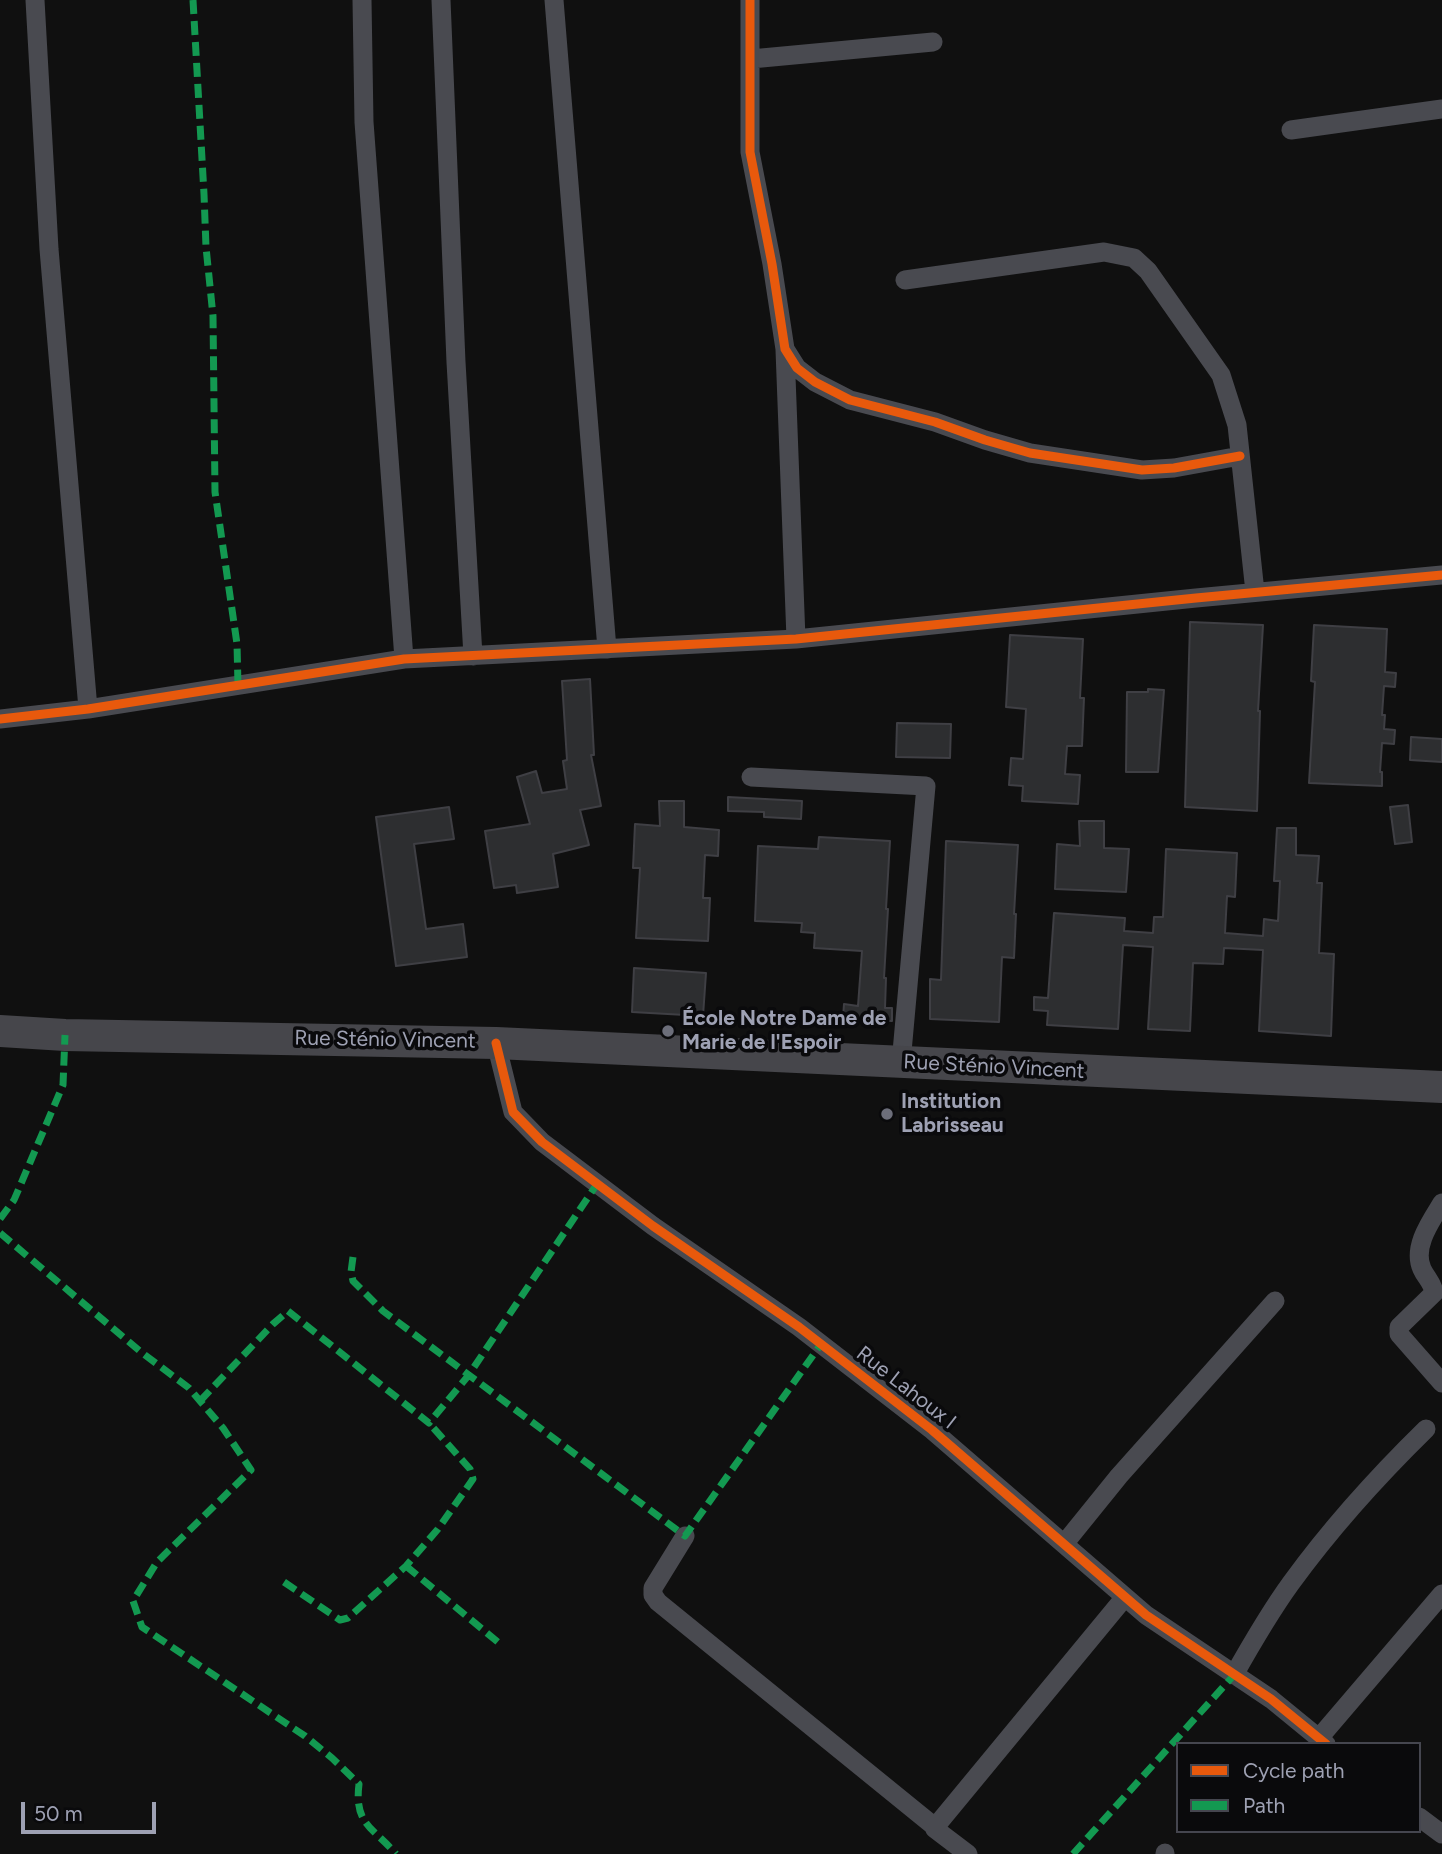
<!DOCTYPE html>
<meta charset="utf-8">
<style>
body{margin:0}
#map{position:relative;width:1442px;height:1854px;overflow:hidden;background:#101010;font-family:Figtree,sans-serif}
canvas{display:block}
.legend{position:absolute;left:1176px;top:1742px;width:245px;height:91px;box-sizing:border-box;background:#0a0a0c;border:2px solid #45464f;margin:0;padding:9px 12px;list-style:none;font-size:21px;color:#9ea1b3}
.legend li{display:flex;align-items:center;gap:14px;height:35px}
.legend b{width:35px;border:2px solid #45464f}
.scale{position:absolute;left:21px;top:1802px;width:135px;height:32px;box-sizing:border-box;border:4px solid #9ea1b3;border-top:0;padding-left:9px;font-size:21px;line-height:24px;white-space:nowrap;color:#9ea1b3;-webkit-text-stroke:5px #0a0a0c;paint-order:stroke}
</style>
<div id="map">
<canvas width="1442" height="1854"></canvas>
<ul class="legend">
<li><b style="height:9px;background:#e8590c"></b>Cycle path</li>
<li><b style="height:9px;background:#139951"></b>Path</li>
</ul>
<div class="scale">50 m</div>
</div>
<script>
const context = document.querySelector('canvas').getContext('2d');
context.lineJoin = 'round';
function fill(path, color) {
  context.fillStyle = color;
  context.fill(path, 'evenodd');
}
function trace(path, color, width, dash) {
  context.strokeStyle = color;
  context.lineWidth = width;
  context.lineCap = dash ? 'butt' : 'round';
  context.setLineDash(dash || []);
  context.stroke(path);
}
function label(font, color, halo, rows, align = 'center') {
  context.font = font + ' Figtree,sans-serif';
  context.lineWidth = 7;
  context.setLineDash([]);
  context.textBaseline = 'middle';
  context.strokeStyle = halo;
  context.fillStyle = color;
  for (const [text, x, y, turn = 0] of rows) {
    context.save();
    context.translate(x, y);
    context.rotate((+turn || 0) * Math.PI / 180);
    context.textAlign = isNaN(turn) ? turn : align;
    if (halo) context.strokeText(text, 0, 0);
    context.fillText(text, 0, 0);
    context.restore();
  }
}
const building = new Path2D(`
 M1190,622l73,3 -5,86h2l-3,100 -72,-4z
 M1314,625l73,4 -2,43 11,1 -1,14 -11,-1 -2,29h3l-1,14 11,1 -1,14 -12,-1 -2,29h2v14l-73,-3 6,-101 -4,-1z
 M1010,635l73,4 -3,59h4l-2,48h-15l-2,28 15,1 -2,29 -56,-3 1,-15 -14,-1 2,-27 12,1 3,-50 -20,-2z
 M590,679l4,76h-3l10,51 -21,4 9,35 -36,9 5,33 -41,6 -1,-8 -22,3 -9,-57 45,-7 -13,-47 19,-6 6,22 25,-4 -4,-28 4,-1 -5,-79z
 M1148,689l16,1 -6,82h-32l1,-80h21z
 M897,723l54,1 -1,34 -54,-1z
 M1411,737l31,2v23l-32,-2z
 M728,797l74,4 -1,18 -37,-2v-5l-36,-1z
 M659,801h25v26l35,3 -1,26 -13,-1 -2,43h7l-2,43 -72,-3 4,-70h-7l2,-44 25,2z
 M1408,805l4,37 -17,2 -5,-37z
 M449,807l5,32 -40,5 12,85 37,-5 4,33 -71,9 -20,-149z
 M1079,821h25v27l25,1 -3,43 -71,-3 2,-45 23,2z
 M1277,828h19v27l23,1 -2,27h5l-3,70 15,1 -3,82 -72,-5 4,-81 -39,-2 -1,16 -30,-1 -3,68 -42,-2 5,-82 -30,-2 -5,84 -71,-4 1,-14 -14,-1v-13l14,1 6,-85 71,5 -1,13 29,2 1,-16h9l3,-68 71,4 -2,44 -8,-1 -2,37 38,3 1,-17 14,2 2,-40h-6z
 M819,837l71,4 -4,68h2l-4,69h2l-1,30h7v13l-49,-3 1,-14 14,2 4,-55 -48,-3 1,-15 -14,-1 1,-9 -47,-2 3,-75 60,3z
 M946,841l72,4 -4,69h2l-2,44 -12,-1 -3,65 -69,-3v-40l11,1z
 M634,968l72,5 -3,43 -71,-4z`);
fill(building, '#2d2e30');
trace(building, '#3f3f44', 2);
trace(new Path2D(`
 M35,0l14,249 39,460
 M362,0l2,122 40,537
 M441,0l15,362 17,294
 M554,0l53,649
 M750,0v152l22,112 13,85 12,19 18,14 35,18 85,22 50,18 45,13 112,17 32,-2 66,-12
 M751,59l182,-17
 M1291,130l151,-21
 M905,280l199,-28 30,6 14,13 73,104 16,50 18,167
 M785,350l11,289
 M0,719l88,-10 316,-50 392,-20 400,-41 246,-23
 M751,777l175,9 -25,277
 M496,1043l17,69 29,30 111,84 146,101 133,103 214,185 125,84 55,45
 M1442,1203c-11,18 -30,44 -20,66 4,9 11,14 12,24l-35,34v7l43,49
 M685,1536l-32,52v7l5,7 277,225
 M1064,1544l55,-68 156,-175
 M1234,1675c18,-32 36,-63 57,-92 40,-55 86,-106 135,-154
 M1319,1738l123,-144
 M1419,1817l23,17
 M1165,1853v1
 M968,1854l-33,-25 1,-3 189,-229`), '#494a50', 19);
trace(new Path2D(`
 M0,1031l65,4 431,8 946,44`), '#46464b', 32);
trace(new Path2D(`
 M193,0l11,194 2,53 7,69 2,176 22,152 1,41
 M0,1219l14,-19 49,-115 2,-50
 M0,1233l141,119 48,36 34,40 28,42 -94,92 -24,39 9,26 163,109 27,22 27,26c-5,41 14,43 37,70
 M353,1257l-2,15 2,9 30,30 302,225 136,-192
 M200,1401l73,-77 15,-13 141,112 39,-47 129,-192
 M406,1566l93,77
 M284,1582l56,38 8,-2 58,-52 32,-37 35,-50 -3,-10 -41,-46
 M1073,1854l161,-179`), '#139951', 7, [14, 7]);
trace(new Path2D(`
 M750,0v152l22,112 13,85 12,19 18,14 35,18 85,22 50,18 45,13 112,17 32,-2 66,-12
 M0,719l88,-10 316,-50 392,-20 400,-41 246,-23
 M496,1043l17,69 29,30 111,84 146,101 133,103 214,185 125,84 55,45`), '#e8590c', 9);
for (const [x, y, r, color] of [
 [668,1031,7,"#6c6e7a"],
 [887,1114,7,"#6c6e7a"]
]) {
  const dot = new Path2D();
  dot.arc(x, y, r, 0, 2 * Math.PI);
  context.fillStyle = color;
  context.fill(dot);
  trace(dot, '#0a0a0c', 2.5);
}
label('bold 21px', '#9ea1b3', '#0a0a0c', [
 ["École Notre Dame de",682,1019],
 ["Marie de l'Espoir",682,1043],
 ["Institution",901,1102],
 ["Labrisseau",901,1126]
], 'left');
label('21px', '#9ea1b3', '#0a0a0c', [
 ["Rue Sténio Vincent",385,1040,1],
 ["Rue Sténio Vincent",994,1067,3],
 ["Rue Lahoux I",906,1388,38]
]);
</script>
